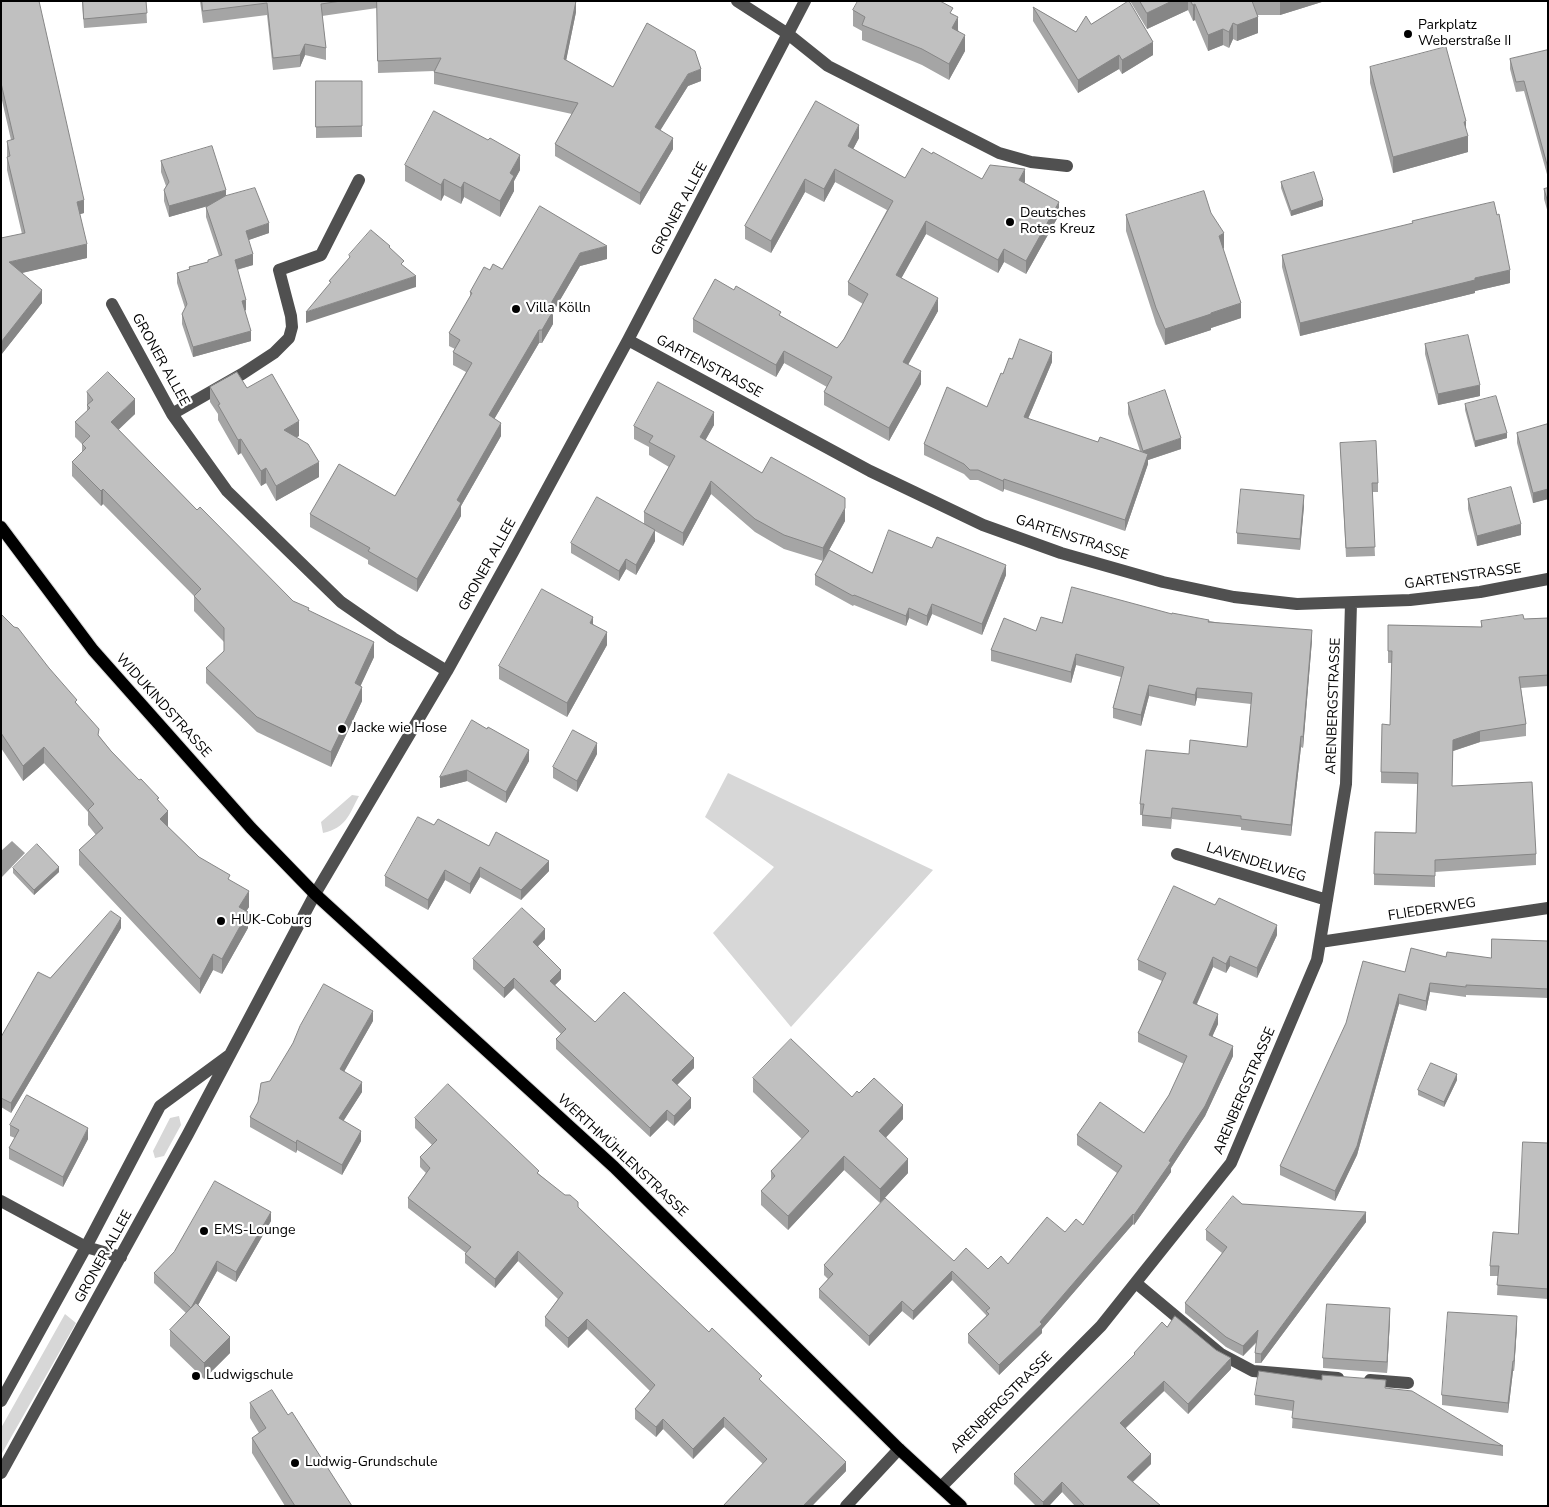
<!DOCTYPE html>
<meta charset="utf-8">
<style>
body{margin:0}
#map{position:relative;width:1549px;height:1507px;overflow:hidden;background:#fff;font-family:"Nunito Sans",sans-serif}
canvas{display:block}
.frame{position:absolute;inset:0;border:2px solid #000;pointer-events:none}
</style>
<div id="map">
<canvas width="1549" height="1507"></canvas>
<div class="frame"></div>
</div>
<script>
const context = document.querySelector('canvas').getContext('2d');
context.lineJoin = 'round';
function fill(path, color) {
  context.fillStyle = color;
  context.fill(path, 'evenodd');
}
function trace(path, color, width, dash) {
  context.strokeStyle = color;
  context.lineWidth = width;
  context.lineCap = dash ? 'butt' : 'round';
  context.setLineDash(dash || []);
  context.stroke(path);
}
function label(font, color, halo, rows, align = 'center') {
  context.font = font + ' "Nunito Sans",sans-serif';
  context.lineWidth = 4.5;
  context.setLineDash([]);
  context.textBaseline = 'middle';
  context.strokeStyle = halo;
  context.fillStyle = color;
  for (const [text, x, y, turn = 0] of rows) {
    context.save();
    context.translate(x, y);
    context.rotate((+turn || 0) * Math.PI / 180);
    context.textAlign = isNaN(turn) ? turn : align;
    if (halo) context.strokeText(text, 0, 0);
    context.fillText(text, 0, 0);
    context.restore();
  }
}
fill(new Path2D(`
 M728,773l205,97 -142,157 -78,-94 61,-66 -69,-50z
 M352,795l7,1c-10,19 -13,32 -36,37l-2,-11z
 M179,1116l2,9 -17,31 -9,2 -2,-7 17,-33z
 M65,1314l11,9 -75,132v-27z`), '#d7d7d7');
fill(new Path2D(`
 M12,841l13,12 -24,25v-27z`), '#9e9e9e');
const major = new Path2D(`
 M1,527l92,123 158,178 64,66 299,273 285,282 62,57`);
trace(major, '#dbdbdb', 14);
trace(new Path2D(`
 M737,1l51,33 40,32 171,87 32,9 36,4
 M112,304l60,110 55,77 114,111 52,36 54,33
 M628,340l242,131 113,54 78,28 102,29 71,15 63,7 113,-4 70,-8 68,-13
 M172,414l70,-40 32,-21 15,-15 3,-11 -1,-11 -12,-46 42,-15 38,-75
 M1177,854l150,46
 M1320,942l228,-34
 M1,1201l85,46 35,10
 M1136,1283l85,71 32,17 85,7
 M1370,1380l38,3
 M1,1401l85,-154 74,-141 68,-50
 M1,1473l187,-339 127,-240 132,-223 66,-119 115,-212 177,-339
 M941,1487l160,-161 130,-163 86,-203 29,-176 5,-181
 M846,1506l53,-57`), '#505050', 12);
trace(major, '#000', 12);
fill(new Path2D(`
 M1,1l83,212 -4,1 7,44 -66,15 21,30 -41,52 21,-121 -15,-64v-29l4,-1 -10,-44z
 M82,1h64l1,22 -63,5z
 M200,1h376v11l-10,48 47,27 88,-6 -13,5 -28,44 13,19 -33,56 -85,-49v-12l17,-30 -138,-30v-13l-56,2 -1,-65 -55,8 4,32v12l-21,-5 -5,12 -27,3 -6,-55 -64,8z
 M1130,1h195l-45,14h-22v18l-21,8 -4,-2 -4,9 -6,-3 -15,6 -13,-31 -2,1 -5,-11 -41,19z
 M1033,7l43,25 15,-8 62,31 -31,19 -3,-5 -41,24 -45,-72z
 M853,10l100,4 12,37 -16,29 -27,-15 -60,-25v-9l-9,-5z
 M1548,50v128l-24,-87 -8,1 -6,-23v-10z
 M1370,67l96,64 2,21 -75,21 -23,-90z
 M316,81h46v56l-46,1z
 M816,101l43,37 -6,11 52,29 27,-24 50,25 43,3 -1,1 35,32 -33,59 -22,-12 -6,11 -72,-39 -25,44 37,33 -30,53 13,20 -32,57 -65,-36v-13l3,-5 -43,-24 -8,14 -83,-45v-13l88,-3 56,32 7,-9 19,-35 -15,-9v-13l39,-72 -52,-28 -11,20 -19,-10 -34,61 -26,-14v-13z
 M161,161l65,35 43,37 -21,7 5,25 -16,5 9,40 -1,1 6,30 -58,16 -11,-33v-10l3,-6 -8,-25v-10l12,-3v-3l19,-5 11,-6 -13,-39v-10l1,-1 -38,11 -5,-16v-11l2,-4 -5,-14z
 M405,165l115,5 -6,11v10l-14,26 -36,-20 -3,7 -17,-9 -3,6 -36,-20z
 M1281,182l42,24 -32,10 -10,-28z
 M1548,188v25l-4,-14v-10z
 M1211,213l13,35 -1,1 18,69 -30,10v2l-46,15 -9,-21 -30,-93v-16z
 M1497,215l13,68 -35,8v2l-175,43 -18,-69v-12z
 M607,259l-27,7 -27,46v12l-11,19h-3l-45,76 7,17 -40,70v10l-44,76 -49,-28v-4l-58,-33v-13l85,-18 71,-124 -13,-7v-13l2,-3 -6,-3v-13l21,-35v-6l20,-22z
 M1425,344l55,52 -42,9 -13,-51z
 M1012,359l40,3 -24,57 70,23 42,9 -12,-37v-11l53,46 -33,11v4l-23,67 -121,-42 -1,3 -25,-12h-8l-6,-6 -40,-19v-11l63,-37z
 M210,387l37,1 52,48 -3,1 23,40 -43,24 -10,-18 -5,3 -20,-33 -3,2 -20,-35v-6l-8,-12z
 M87,392l48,22 -17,15 79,81 96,91 16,10 65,46 -14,29 2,15 -31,66 -74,-35 -51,-49v-15l18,-17v-9l-30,-31v-15l-91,-92 -2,2 -29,-30v-14l10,-10v-8l-7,-7v-15l12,-11z
 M1465,404l42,34 -32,9 -10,-37z
 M1548,424v75l-15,4 -16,-60v-10z
 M714,425l-9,15 140,81 -16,29 43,23 60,-25 74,27 -24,60 -50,-21 -5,12 -18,-8 -3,8 -52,-21 -1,1 -38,-21v-10l8,-14 -39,-12 -29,-17 -44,-38 -28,52 -28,-15v10l-19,34 -10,-6 -7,12 -48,-28v-10l73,-19v-12l25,-45 -20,-12v-8l-15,-8v-13z
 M1340,443l38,40v9h-6l3,64 -29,1z
 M1468,499l53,36 -44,11 -9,-37z
 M1304,506l-4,44 -63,-6v-11z
 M1,614l76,90 22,32 12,15 48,50 9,26 31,30 31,24 19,26 -3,4 2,17 -26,46 -9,-4 -13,24 -121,-129v-15l17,-15 -8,-10v-13l-44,-49 -21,18 -22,-33z
 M1172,614l140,26 -9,108 -2,-1 -10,89 -50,-6v-3l-69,-8 -1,10 -29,-3v-11h-2v-11l49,-50 58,-7 4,-43 -54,-6 -2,8 -46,-10 -8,30 -28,-8v-10l8,-31 -45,-12 -5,18 -80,-22v-11l45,-19 26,-8z
 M1548,618v68l-27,2 5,36v12l-46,6 -27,9 -1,35 84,68v11l-101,7v15l-61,-2v-11l42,-41 2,-49 -37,-1v-11l9,-47 2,-62h-4v-38l93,2v-6z
 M593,624l14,21 -40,72 -68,-38v-13z
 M487,729l42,32 -23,42 -39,-22 -27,7z
 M597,754l-20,38 -24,-14v-11z
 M434,825l55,21 60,25 -28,29 -41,-23 -10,17 -25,-14 -17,30 -43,-24v-10z
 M13,868l46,4 -25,23 -21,-22z
 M121,928l-110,185 -10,-6v-70l49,-59z
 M1277,935l-20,43 -27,-12 -4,7 -13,-6 -16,37 21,20 -6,12 21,20 -28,60 -34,52v4l-37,53 -1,-1 -91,105v4l-43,42 -31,-32v-9l18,-18v-1l-34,-35 -39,40 -11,-9 -33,35 -50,-48v-9l9,-10 -4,-4v-10l130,-4 34,8 20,-5 57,-32 18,-7 34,-52 -40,-28v-10l67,-2 25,-38 15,-31 -46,-22v-9l24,-52 -24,-11v-10z
 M545,939l-7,7 23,33 -6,6 40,37 99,46 -17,17 14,23 -17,18 -7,-6 -17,17 -94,-88v-10l5,-5 -47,-46 -10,10 -31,-29v-10z
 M1548,941v57l-82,-3v2l-36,-5 -4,19 -27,-7 -42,151 -22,46 -55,-26v-9l125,-194 41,-15 45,1z
 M373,1021l-29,50 18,21 -19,29 18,20 -19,34 -45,-25 -1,3 -46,-26v-10l20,-36z
 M753,1078l99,19 7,-4 44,26 -17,18 22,36 -28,30 -36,-33 -56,60 -27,-25v-14l10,-11v-9l31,-32 -49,-47z
 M1457,1080l-13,27 -26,-12v-5z
 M415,1118l124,56 39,33 184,176 84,88 -34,35h-89l40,-42 -39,-37 -31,32 -30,-30 -7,8 -21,-18v-10l15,-18 -63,-62 -19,19 -23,-22v-9l13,-18 -40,-38 -23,27 -30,-25v-9l1,-1 -58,-45v-10l18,-25 -6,-6v-10l12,-12 -17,-17z
 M10,1125l78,14 -25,48 -54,-28v-11l6,-10 -5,-2z
 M1548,1143v156l-51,-4 1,-19h-8v-10l28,-32z
 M1242,1204l124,18 -105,141h-6v-10l2,-11 -14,14 -17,-9 -41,-34v-10l37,-50 -16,-13v-10z
 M271,1221l-35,61 -19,-11 -19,34 32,48 -26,26 -34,-33v-16l16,-17 -32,-30v-10z
 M1390,1319l-3,54 -64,-5v-10z
 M1517,1326l-3,45h-1l-5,42 -66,-8v-10z
 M1167,1327l64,42 -43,45 -24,-23 -38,37 25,36 -18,18 28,24h-86l-13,-14 -13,14h-13l-22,-22v-10l120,-119v-2z
 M1386,1388l117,58v10l-211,-28 1,-17 -38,-6v-10z
 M250,1403l38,12 64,91h-67l-33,-53v-15l7,-5 -9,-15z`), '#a5a5a5');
fill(new Path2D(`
 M576,1v11l-12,59v-12z
 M1172,1h16v9l-41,19v-16z
 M1280,1h45l-45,14z
 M1195,4v16l-2,1v-16z
 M958,17v16l-6,-5z
 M1258,17v16l-21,8v-16z
 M1233,23v16l-4,9v-16z
 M1223,29v16l-15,6v-16z
 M965,35v16l-16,29v-16z
 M1153,42v13l-31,19v-14z
 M305,44v11l-5,12v-12z
 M1119,55v14l-41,24v-13z
 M701,69v12l-13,5 -33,53v-12l33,-53z
 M1466,121v15h2v16l-75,21v-16z
 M859,125v13l-11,21v-13z
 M673,138v11l-33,56v-12z
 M520,155v15l-6,11v10l-14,26v-16l10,-28z
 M835,169v13l-11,20v-13z
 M1025,169v13l-6,10v-12z
 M444,179v16l-3,6v-16z
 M805,179v13l-34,61v-12z
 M464,182v15l-3,7v-16z
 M226,190v11l-57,16v-11z
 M84,200v13l-7,2v-13z
 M1323,200v6l-32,10v-5z
 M1059,202v13l-33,59v-13z
 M926,221v13l-30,54v-13z
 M269,223v10l-23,8v-10z
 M1224,233v15l-5,4v-16z
 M87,244v14l-78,18v-14z
 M607,246v13l-27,7 -27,46v12l-11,19v-13l8,-25 30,-52z
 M1004,249v13l-6,11v-13z
 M253,254v11l-18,5v-10z
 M1510,270v13l-35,8v2l-175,43v-13l175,-45z
 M416,276v11l-110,36v-11z
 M42,290v13l-41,52v-13z
 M938,298v13l-35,63v-12z
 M246,300v10l-4,1v-10z
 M1241,303v15l-30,10v2l-46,15v-16z
 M539,330v13l-50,85v-13z
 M251,331v10l-58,16v-10z
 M784,351v12l-8,14v-12z
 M1052,352v10l-28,66v-11z
 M921,371v13l-32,57v-13z
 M1480,385v11l-42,9v-11z
 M135,399v15l-24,23v-15z
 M714,412v13l-14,25v-13z
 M299,421v15l-15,9v-15z
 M501,423v13l-40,70v10l-44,76v-13l40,-79z
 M1507,433v5l-32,9v-6z
 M1181,438v11l-33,11v4l-23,67v-11l18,-59v-10z
 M241,439v14l-3,2v-15z
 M319,462v15l-43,24v-15z
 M266,468v15l-5,3v-15z
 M1004,479v10l-1,3v-11z
 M711,481v13l-28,52v-13z
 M103,489v15l-2,2v-15z
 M1548,489v10l-15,4v-10z
 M1304,495v11l-4,44v-11z
 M845,508v13l-22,40v-13z
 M1521,524v11l-44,11v-10z
 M655,530v11l-19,34v-10z
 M626,559v10l-7,12v-10z
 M1006,565v10l-24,60v-11z
 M932,604v10l-5,12v-10z
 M909,608v10l-3,8v-10z
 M593,617v14l-3,-8z
 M1312,630v10l-9,108v-11z
 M607,632v13l-40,72v-14z
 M374,642v15l-19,41v-15z
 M1076,654v11l-5,18v-11z
 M1149,685v11l-8,30v-11z
 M362,687v14l-31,66v-15z
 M1197,688v10l-2,8v-11z
 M1480,731v11l-27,9v-11z
 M1301,736v11l-10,89v-11z
 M597,743v11l-20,38v-11z
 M44,747v16l-21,18v-15z
 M529,750v11l-23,42v-11z
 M467,770v11l-27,7v-11z
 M168,811v16l-8,8v-16z
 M549,861v10l-28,29v-10z
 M59,867v5l-25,23v-5z
 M480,867v10l-10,17v-10z
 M445,870v10l-17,30v-10z
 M249,891v16l-10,16v-16z
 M248,912v16l-26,46v-15z
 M121,918v10l-110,185v-10z
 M1277,925v10l-20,43v-10z
 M545,929v10l-12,12v-9z
 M213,954v16l-13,24v-15z
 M1230,956v10l-4,7v-9z
 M1213,957v10l-20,45v-9z
 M561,970v9l-11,11v-9z
 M514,978v10l-10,10v-10z
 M1430,983v9l-4,19v-10z
 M1399,994v10l-42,151 -22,46v-10z
 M373,1011v10l-33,58v-10z
 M1218,1014v10l-9,20v-9z
 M1233,1046v10l-28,60 -34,52v4l-37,53v-10z
 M694,1058v10l-22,22v-10z
 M1457,1074v6l-13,27v-5z
 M362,1082v10l-23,36v-10z
 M691,1098v10l-17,18v-10z
 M903,1105v14l-24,26v-14z
 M667,1110v10l-17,17v-9z
 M88,1128v11l-25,48v-10z
 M361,1131v10l-19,34v-10z
 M297,1140v10l-1,3v-10z
 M844,1156v14l-56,60v-14z
 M908,1159v14l-28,30v-14z
 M271,1212v9l-35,61v-10z
 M1366,1212v10l-105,141v-9z
 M1133,1214v10l-91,105v4l-43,42v-10l41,-43z
 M518,1251v10l-23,27v-9z
 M217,1261v10l-26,47v-10z
 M952,1271v9l-39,40v-9z
 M902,1301v10l-33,35v-10z
 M1390,1308v11l-3,54v-11z
 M1517,1316v10l-3,45v-10z
 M587,1319v10l-19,19v-10z
 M1258,1330v10l-15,16v-10z
 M230,1337v16l-26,26v-16z
 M1231,1358v11l-43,45v-10z
 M1513,1361v10l-5,42v-10z
 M1164,1381v10l-44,42v-10z
 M724,1417v10l-31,32v-10z
 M663,1419v10l-7,8v-10z
 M1151,1454v10l-24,23v-10z
 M846,1462v9l-34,35h-9z
 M1062,1482v10l-13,14h-6v-4z`), '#868686');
const building = new Path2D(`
 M1,1h38l45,199 -7,2 10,42 -78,18 33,28 -41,52v-104l24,-5 -18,-76 3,-1 -3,-15 7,-2 -13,-56z
 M83,1h63l1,12 -63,6z
 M202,1h139l-20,3 5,44 -21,-4 -5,11 -27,3 -6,-55 -64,8z
 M377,1h199l-12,58 49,28 34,-64 48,28 6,18 -13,5 -33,53 18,11 -33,55 -85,-49 23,-41 -144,-31 7,-14 -63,3z
 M858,1h82l13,7 -3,5 8,4 -6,11 13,7 -16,29 -27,-15 -60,-24 3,-8 -12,-7z
 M1129,1l24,41 -31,18 -3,-5 -41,25 -45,-73 43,25 10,-16 5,8z
 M1140,1h32l-25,12z
 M1191,1h61l6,16 -21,8 -4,-2 -4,9 -6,-3 -15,6 -13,-31 -2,1z
 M1446,47l20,74 -2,1 4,14 -75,21 -23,-90z
 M1548,50v118l-24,-87 -8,1 -6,-23z
 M316,81h46v45l-46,1z
 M816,101l43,24 -11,21 57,32 17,-30 10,6 1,-2 49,27 8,-14 35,4 -6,11 40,22 -33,59 -22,-12 -6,11 -72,-39 -30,54 42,23 -35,64 18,9 -32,57 -65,-36 8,-15 -48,-26 -8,14 -83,-46 22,-40 19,11 2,-4 45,26 -2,3 58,33 7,-9 24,-45 -20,-12 45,-81 -58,-32 -11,20 -19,-10 -34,62 -26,-15z
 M434,111l54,29 2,-2 30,17 -10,18 4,3 -14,25 -36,-19 -3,6 -17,-9 -3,6 -36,-20z
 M212,146l14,44 -57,16 -5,-16 5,-8 -8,-21z
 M1314,172l9,28 -32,11 -10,-29z
 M255,188l14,35 -23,8 7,23 -18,6 11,40 -4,1 9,30 -58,16 -11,-33 5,-10 -10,-31 13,-4 -1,-2 19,-5v-2l14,-5 -16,-48 19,-11z
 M1548,188v15l-4,-14z
 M1204,191l7,22 13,20 -5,3 22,67 -30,10v1l-46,15 -9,-21 -30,-93z
 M1494,202l3,13 2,-1 11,56 -35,8v2l-175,43 -18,-68 131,-32 -1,-2 67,-16z
 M540,206l67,40 -27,7 -30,52 3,6 -11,19h-3l-50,85 12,8 -44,77 4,3 -44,76 -49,-28 2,-3 -60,-34 29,-50 56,32 77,-133 -19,-11 7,-12 -11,-7 23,-40 -2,-1 14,-25 6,3 3,-6 9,5z
 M371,230l19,16 -1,1 15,14 -3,3 15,12 -110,36 25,-30 -2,-1 21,-24 -1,-2z
 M1468,335l12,50 -42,9 -13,-50z
 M1020,339l32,13 -28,65 74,25 2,-5 48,17 -23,66 -121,-41 -1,2 -25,-11h-8l-6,-6 -40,-20 23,-57 40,20 14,-34 2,1 6,-16 3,1z
 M108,372l27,27 -24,23 86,88 3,-3 93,94 16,7 -1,2 66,32 -19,41 7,4 -31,65 -74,-35 -51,-49 18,-17v-23l-30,-32 7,-7 -98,-100 -2,2 -29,-29 14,-14 -4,-4 8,-8 -15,-14 15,-14 -3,-3 6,-5 -6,-8z
 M237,372l10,16 25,-14 27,47 -15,9 24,14 11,18 -43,24 -10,-18 -5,3 -20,-32 -3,1 -20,-35 2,-1 -10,-17z
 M658,382l56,30 -14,25 62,36 9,-16 74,41v10l-22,40 -39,-13 -29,-16 -44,-38 -28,52 -39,-21 31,-56 -26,-14 4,-6 -19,-10z
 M1165,390l16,48 -38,13 -15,-48z
 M1496,396l11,37 -32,8 -10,-37z
 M1548,424v65l-15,4 -16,-60z
 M1376,441l2,42h-6l3,64 -29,1 -6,-105z
 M1511,487l10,37 -44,12 -9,-37z
 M1241,489l63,6 -4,44 -63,-6z
 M597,497l58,33 -19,35 -10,-6 -7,12 -48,-28z
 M889,530l43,18 5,-11 69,28 -24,59 -50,-20 -5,12 -18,-8 -3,8 -52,-21 -1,1 -38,-21 14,-25 43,23z
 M1072,587l100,27v-1l37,7 -1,2 104,8 -9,107 -2,-1 -10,89 -50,-6v-3l-69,-8 -1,10 -29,-3 2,-11h-4l6,-54 43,4 1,-14 57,7 5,-54 -55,-5 -2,7 -46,-10 -8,30 -28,-7 11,-41 -48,-13 -5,18 -80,-22 13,-32 32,13 5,-14 21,6z
 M542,589l51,28 -3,6 17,9 -40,71 -68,-37z
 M1,614l13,13 4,1 31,40 28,32 -2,2 24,27 -1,6 13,16 28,29 2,-1 18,19 -2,1 11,12 -8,8 39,38 31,18 -2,4 21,12 -10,16 9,5 -26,47 -9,-5 -13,25 -121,-129 24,-22 -15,-18 6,-6 -50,-57 -21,19 -22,-33z
 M1523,615l1,4 24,-1v57l-29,2 7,47 -46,7 -27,9 -1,46 80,-4 4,72 -101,6v16l-61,-2 1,-42 41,1 2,-60 -37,-1 1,-48 8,1 2,-74h-4v-26l94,2 -1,-6z
 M472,720l15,9 1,-2 41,23 -23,42 -39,-22 -27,7z
 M573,730l24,13 -20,38 -24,-14z
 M418,817l16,8 4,-6 51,27 7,-14 53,29 -28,29 -41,-23 -10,17 -25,-14 -17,30 -43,-24z
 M37,844l22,23 -25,23 -21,-22z
 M1174,886l41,19 4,-7 58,27 -20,43 -27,-12 -4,8 -13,-7 -20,46 25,11 -9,21 24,11 -28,60 -36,55 2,1 -37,53 -1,-1 -93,108 2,2 -43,41 -31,-31 21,-20 -3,-3 4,-3 -38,-37 -39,40 -11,-10 -33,35 -50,-47 14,-15 -9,-9 61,-67 69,63 12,-13 22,21 13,-13 7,8 39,-47 18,15 11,-13 7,6 39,-59 -45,-31 23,-33 44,31 25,-38 18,-39 -49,-23 28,-60 -28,-13z
 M522,908l23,21 -12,13 28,28 -11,11 45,41 29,-30 70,66 -22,22 19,18 -17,18 -7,-6 -17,18 -94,-89 10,-10 -52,-51 -10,10 -31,-29z
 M111,911l10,7 -110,185 -10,-5v-61l37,-65 12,6z
 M1492,939l56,2v48l-82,-4v2l-36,-4 -4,18 -27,-7 -42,152 -22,45 -55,-25 66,-143 17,-62 42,11 6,-24 35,9 1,-5 44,6z
 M324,984l49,27 -33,58 22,13 -23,36 22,13 -19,34 -45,-25 -1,3 -46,-26 8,-15 3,-19 9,-2 23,-38 7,-17z
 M791,1039l61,58 5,-6 2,2 15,-15 29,27 -24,26 29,28 -28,30 -36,-33 -56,60 -27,-25 14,-15 -4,-5 38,-40 -56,-53z
 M1431,1063l26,11 -13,28 -26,-12z
 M448,1084l91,87 -2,2 28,22h5l8,7v5l131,125 3,-4 50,48 -3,3 87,83 -43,44h-80l44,-47 -43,-42 -31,32 -30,-30 -7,8 -21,-18 20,-24 -68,-66 -19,19 -23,-21 18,-24 -45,-42 -23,28 -30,-25 6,-7 -63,-49 22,-30 -10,-11 17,-17 -22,-22z
 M27,1095l61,33 -25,49 -54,-29 10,-18 -9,-5z
 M1523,1142l25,1v146l-51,-4 2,-19h-9l3,-34 25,2z
 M215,1181l56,31 -35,60 -19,-11 -26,47 -37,-35 20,-21z
 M1233,1196l9,8 124,8 -105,142 -6,-1 3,-23 -15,16 -17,-9 -41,-34 42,-56 -21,-17z
 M196,1303l34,34 -26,26 -34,-33z
 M1327,1304l63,4 -3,54 -64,-4z
 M1448,1312l69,4 -3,45h-1l-5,42 -66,-8z
 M1175,1316l41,34 15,8 -43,46 -24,-23 -44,42 31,31 -24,23 34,29h-76l-23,-24 -19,20 -29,-28 121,-120 -1,-1 28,-31 5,5z
 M1259,1371l63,9v-5l64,5 -1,8 27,3 91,55 -211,-28 2,-17 -39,-6z
 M272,1390l16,25 4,-3 60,94h-57l-43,-68 14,-10 -16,-25z`);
fill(building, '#c0c0c0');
trace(building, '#868686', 1);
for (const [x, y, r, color] of [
 [1408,34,5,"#000"],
 [1010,222,5,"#000"],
 [516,309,5,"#000"],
 [342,729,5,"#000"],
 [221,921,5,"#000"],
 [204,1231,5,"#000"],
 [196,1376,5,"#000"],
 [295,1463,5,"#000"]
]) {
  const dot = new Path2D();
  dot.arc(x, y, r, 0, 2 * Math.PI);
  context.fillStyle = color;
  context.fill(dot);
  trace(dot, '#fff', 2);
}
label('14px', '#000', '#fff', [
 ["Parkplatz",1418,26],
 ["Weberstraße II",1418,42],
 ["Deutsches",1020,214],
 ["Rotes Kreuz",1020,230],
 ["Villa Kölln",526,309],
 ["Jacke wie Hose",352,729],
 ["HUK-Coburg",231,921],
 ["EMS-Lounge",214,1231],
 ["Ludwigschule",206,1376],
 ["Ludwig-Grundschule",305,1463]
], 'left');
label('14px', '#000', '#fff', [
 ["GRONER ALLEE",680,209,-62],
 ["GRONER ALLEE",160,360,61],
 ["GARTENSTRASSE",709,367,28],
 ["GARTENSTRASSE",1072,538,18],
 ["GRONER ALLEE",488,565,-61],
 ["GARTENSTRASSE",1463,577,-8],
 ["WIDUKINDSTRASSE",163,706,48],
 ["ARENBERGSTRASSE",1334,706,-88],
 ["LAVENDELWEG",1256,863,17],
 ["FLIEDERWEG",1432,910,-9],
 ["ARENBERGSTRASSE",1245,1091,-67],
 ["WERTHMÜHLENSTRASSE",622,1156,43],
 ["GRONER ALLEE",104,1257,-61],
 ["ARENBERGSTRASSE",1002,1403,-45]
]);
</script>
